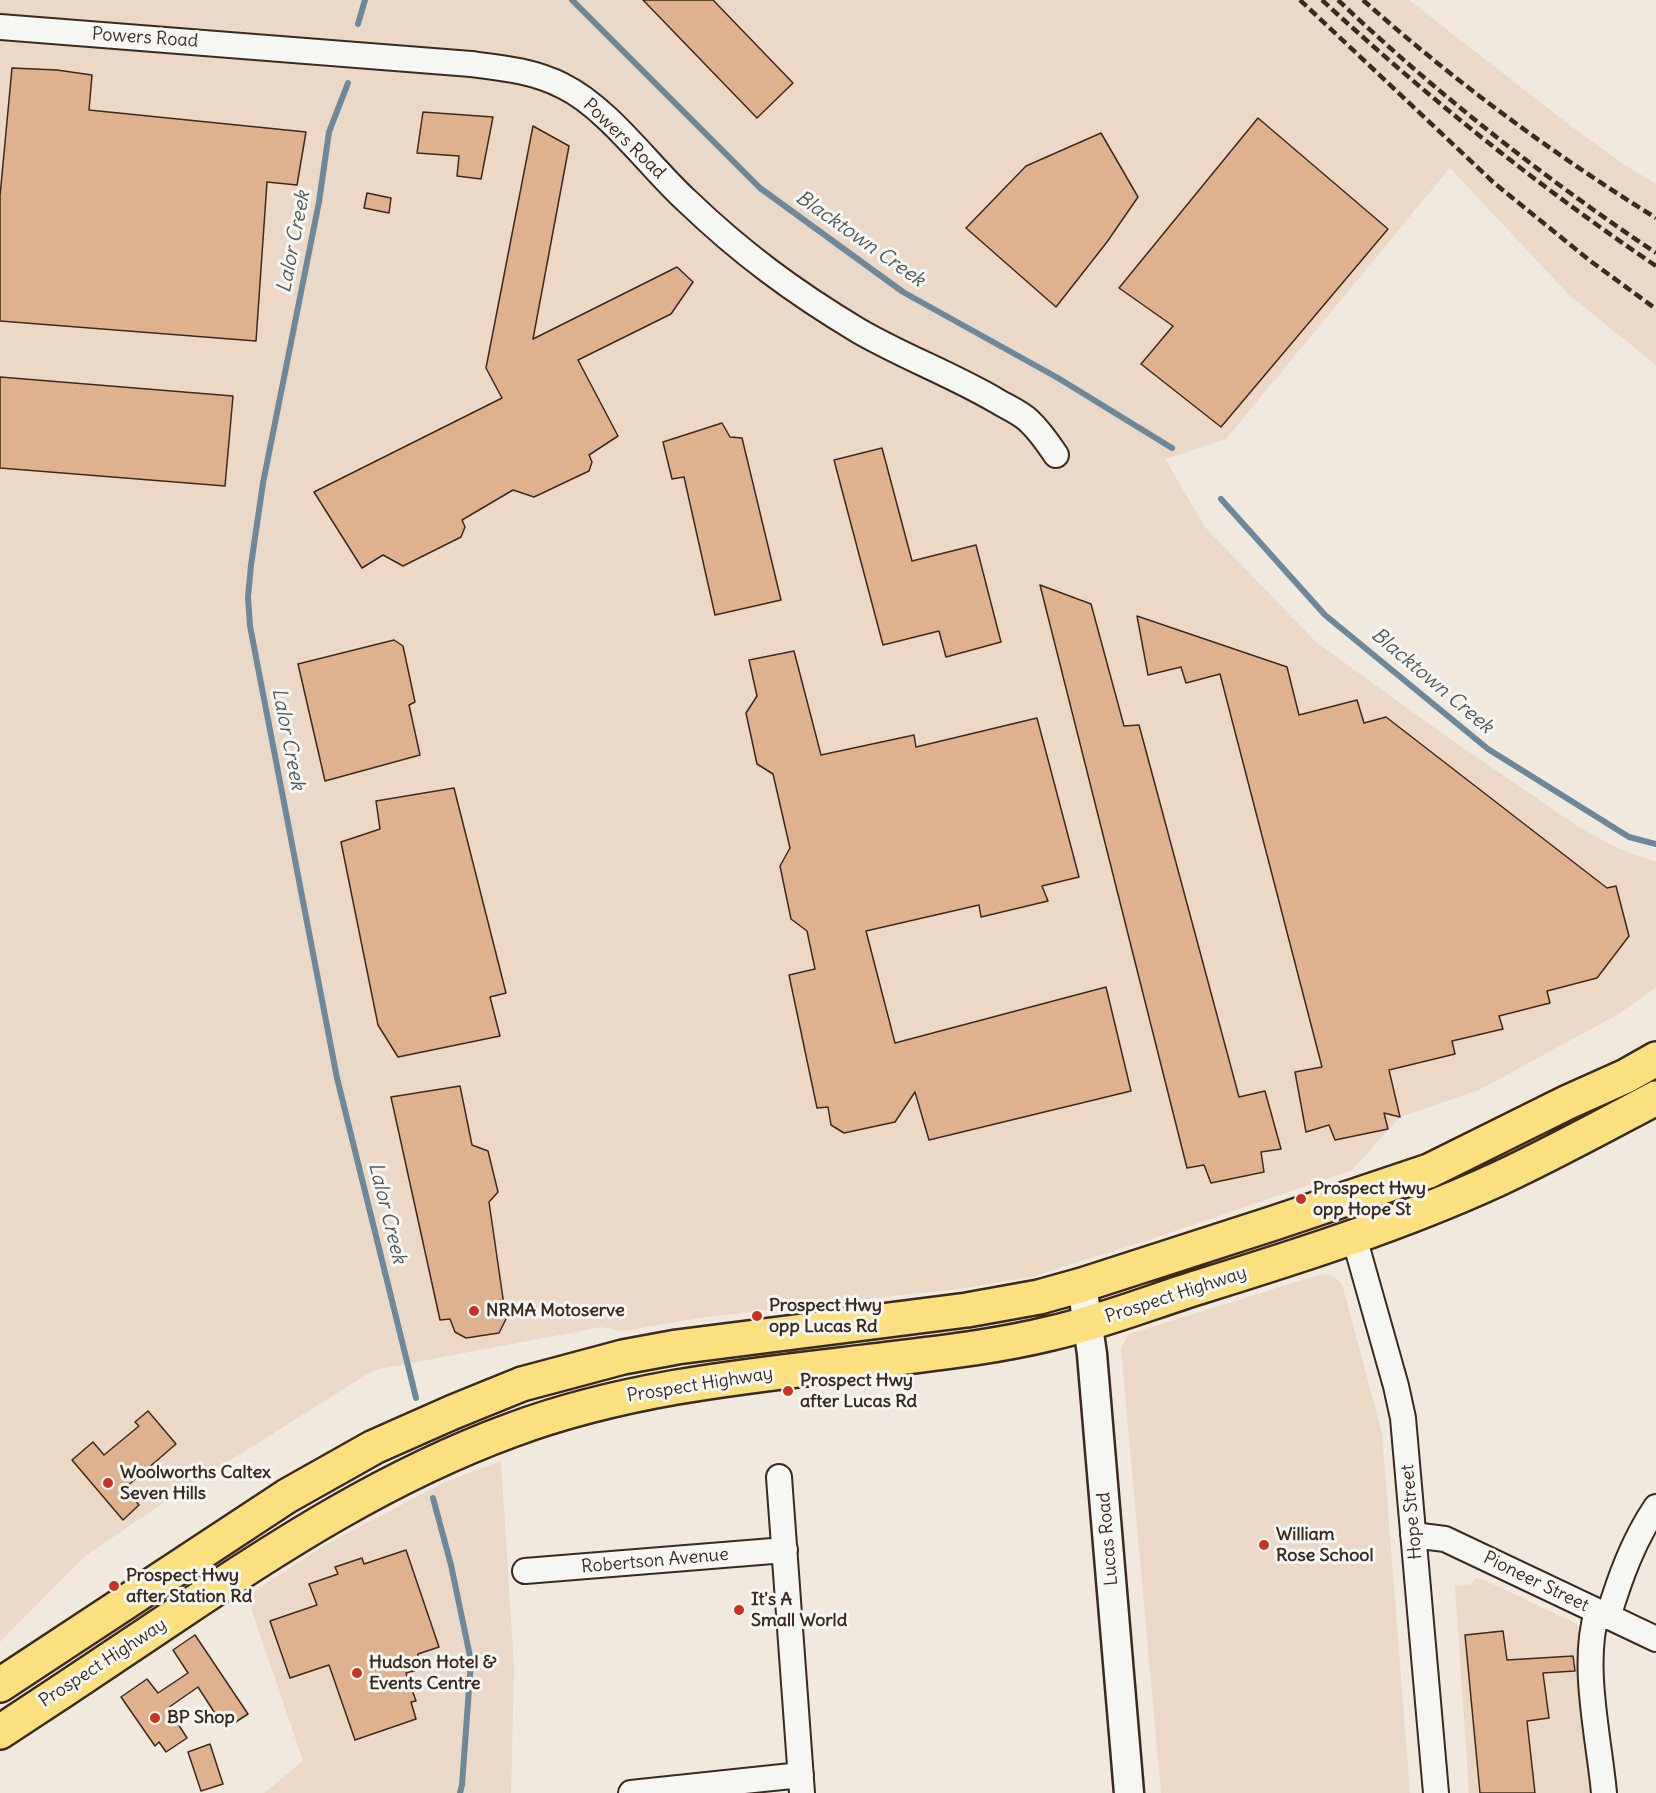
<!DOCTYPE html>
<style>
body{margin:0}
canvas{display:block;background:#f1e8de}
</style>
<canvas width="1656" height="1793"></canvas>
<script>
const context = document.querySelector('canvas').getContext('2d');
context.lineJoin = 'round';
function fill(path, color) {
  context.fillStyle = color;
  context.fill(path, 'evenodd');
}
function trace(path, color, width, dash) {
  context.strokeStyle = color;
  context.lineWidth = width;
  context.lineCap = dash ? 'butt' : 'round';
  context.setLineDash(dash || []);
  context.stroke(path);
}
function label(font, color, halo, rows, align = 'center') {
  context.font = font + ' Delius,sans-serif';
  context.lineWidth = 6;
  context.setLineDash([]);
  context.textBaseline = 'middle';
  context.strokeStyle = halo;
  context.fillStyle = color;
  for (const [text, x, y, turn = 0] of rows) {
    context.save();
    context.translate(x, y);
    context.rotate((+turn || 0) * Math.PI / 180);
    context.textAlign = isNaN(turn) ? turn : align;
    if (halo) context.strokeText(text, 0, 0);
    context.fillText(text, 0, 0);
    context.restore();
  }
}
fill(new Path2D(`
 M0,0h1409l163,127 53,38 31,19v181l-88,-71 -118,-126 -224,271 -61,20 40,68 111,115 127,92 134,92 40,22 39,14v125l-39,28 -138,75 -79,27 -48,53 -197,68 -121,38 -68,12 -261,29 -82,14 -21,-4 -228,43 -199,125 -90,61 -85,86z
 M1322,1274l11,2 9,8 40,149 28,360h-249l-40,-444 8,-15z
 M501,1461l13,205 -3,127h-247l39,-32 -56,-165 78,-51 120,-63z
 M1475,1579h7l93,44 5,5 15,165h-126l-14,-207 16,-2z`), '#ecd8c6');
trace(new Path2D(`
 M572,0l188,188 143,104 155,86 114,70
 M358,24l7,-24
 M348,83l-19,49 -10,70 -56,281 -12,82 -3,32 2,29 87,452 79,320
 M1221,499l104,116 163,134 141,88 27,7
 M433,1498l18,67 20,96 -9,124 -2,8`), '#6c889a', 6);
const building = new Path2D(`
 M643,0h70l80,83 -36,35z
 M12,68l45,2 35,5 -3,35 217,22 -9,53 -30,-3 -11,159 -256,-20v-125z
 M423,112l70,5 -12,62 -24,-3 2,-20 -42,-3z
 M1258,118l130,111 -167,198 -80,-63 32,-38 -54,-38z
 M533,126l36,20 -36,193 144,-72 16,15 -22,32 -93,46 40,76 -29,19 3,7 -3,9 -55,26 -21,-7 -51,30 3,7 -4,10 -58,29 -20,-11 -21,13 -48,-76 188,-94 -16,-30z
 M1101,133l37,64 -31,45 -51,65 -90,-79 60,-62z
 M367,193l24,5 -2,15 -25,-5z
 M0,377l233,19 -8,90 -225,-18z
 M722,423l8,14 12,1 39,162 -66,15 -31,-138 -12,2 -9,-37z
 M882,448l30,113 64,-16 25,97 -55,15 -7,-26 -56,14 -49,-185z
 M1040,585l51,19 33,122 15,-1 100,372 26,-6 16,58 -20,3 3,20 -53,11 -7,-18 -17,3z
 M1137,616l150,51 12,48 58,-15 7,23 22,-6 221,171 9,-2 13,50 -32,42 -50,13 3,12 -51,13 4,13 -51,12 3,13 -66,16 11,47 -16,-4 4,16 -53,11 -6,-15 -23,7 -11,-60 27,-5 -102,-393 -34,9 -5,-16 -33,8z
 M394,640l9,6 12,56 -6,3 11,50 -95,26 -27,-117z
 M794,651l27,104 93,-20 2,12 121,-29 42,159 -37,9 6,15 -67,16 -2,-12 -113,26 29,112 211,-56 25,104 -202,49 -14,-48 -20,30 -51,11 -13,-8 -3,-18 -11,1 -28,-133 26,-6 -8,-38 -16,-12 -11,-53 10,-18 -17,-74 -16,-10 -11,-51 11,-17 -8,-36z
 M454,788l52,205 -16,4 10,39 -102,21 -20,-32 -37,-183 39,-13 -4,-28z
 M460,1086l12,59 16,6 10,41 -9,10 17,117 -7,14 -33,5 -11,-6 -5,-13 -10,1 -49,-223z
 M148,1411l28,33 -51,44 14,17 -16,15 -51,-60 21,-18 11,13 35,-29 -4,-4z
 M406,1550l33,97 -21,7 -1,16 -11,3 10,28 -5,1 5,17 -61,21 -26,-75 -39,13 -20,-57 47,-16 -8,-21 29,-10 -3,-7 27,-9 2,6z
 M1503,1631l4,29 66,-4 2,15 -32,2 6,45 -22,3 8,72h-55l-15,-158z
 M195,1635l53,79 -23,15 -27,-42 -30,21 19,30 -21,14 -7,-10 -4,4 -34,-49 26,-18 11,14 30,-20 -15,-23z
 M210,1744l13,40 -22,7 -13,-39z`);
fill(building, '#dfb18f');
trace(building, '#3b2a1e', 1.5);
const minor = new Path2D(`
 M0,27l471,37c32,4 63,7 92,22 45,22 86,80 123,114 55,53 108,92 173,131 45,26 94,44 138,70 10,6 22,11 31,19 11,10 20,23 28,35
 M1354,1237l42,149 7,32 33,375
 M779,1477l23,316
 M1413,1535l32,4 211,100
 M525,1571l260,-21
 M1597,1612c-16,53 2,126 7,181
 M1608,1617c12,-39 25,-76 48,-110
 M631,1793l170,-18`);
const tertiary = new Path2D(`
 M1082,1285l10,69 37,439`);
const primary = new Path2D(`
 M0,1685l287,-189 87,-49 79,-35 69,-28 101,-27 54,-10 290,-37 72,-13 43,-12 192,-62 155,-52 139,-69 58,-26 30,-17
 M0,1732c58,-38 115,-76 173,-115 107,-72 216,-142 339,-187 113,-42 233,-54 353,-68 63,-8 126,-14 187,-29 49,-11 99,-31 147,-46 100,-31 201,-63 297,-107 54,-25 107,-54 160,-82`);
trace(minor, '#3b2a1e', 28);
trace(tertiary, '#3b2a1e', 33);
trace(primary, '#3b2a1e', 38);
trace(minor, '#f6f6f2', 24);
trace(tertiary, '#f6f6f2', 28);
trace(primary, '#fbe080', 33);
trace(new Path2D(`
 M1300,0l193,182 96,78 67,49
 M1322,0c105,97 216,186 334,266
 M1338,0c98,93 206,178 318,253
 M1363,0c91,81 190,154 293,218`), '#3b2a1e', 4.5, [9, 4.5]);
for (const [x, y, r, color] of [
 [1301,1199,6,"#c8321e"],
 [474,1311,6,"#c8321e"],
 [757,1316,6,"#c8321e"],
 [788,1391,6,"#c8321e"],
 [108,1483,6,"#c8321e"],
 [1264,1545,6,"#c8321e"],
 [114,1586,6,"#c8321e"],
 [739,1610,6,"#c8321e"],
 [357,1673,6,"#c8321e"],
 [155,1718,6,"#c8321e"]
]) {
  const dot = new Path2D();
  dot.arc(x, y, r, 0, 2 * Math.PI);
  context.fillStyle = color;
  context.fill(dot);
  trace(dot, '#f6f6f2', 2);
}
label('18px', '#3b2a1e', '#f6f6f2', [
 ["Powers Road",145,38,4],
 ["Powers Road",624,139,44],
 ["Prospect Highway",1176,1295,-18],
 ["Prospect Highway",700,1385,-9],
 ["Hope Street",1412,1512,-95],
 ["Lucas Road",1108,1539,-95],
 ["Robertson Avenue",655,1561,-5],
 ["Pioneer Street",1536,1582,26],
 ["Prospect Highway",103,1663,-33]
]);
label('bold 18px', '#3b2a1e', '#f6f6f2', [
 ["Prospect Hwy",1313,1189],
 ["opp Hope St",1313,1210],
 ["Prospect Hwy",769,1306],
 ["opp Lucas Rd",769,1327],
 ["NRMA Motoserve",486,1311],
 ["Prospect Hwy",800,1381],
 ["after Lucas Rd",800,1402],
 ["Woolworths Caltex",120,1473],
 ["Seven Hills",120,1494],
 ["William",1276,1535],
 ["Rose School",1276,1556],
 ["Prospect Hwy",126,1576],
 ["after Station Rd",126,1597],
 ["It's A",751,1600],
 ["Small World",751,1621],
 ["Hudson Hotel &",369,1663],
 ["Events Centre",369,1684],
 ["BP Shop",167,1718]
], 'left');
label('italic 20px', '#54595c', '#f6f6f2', [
 ["Blacktown Creek",860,239,35],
 ["Lalor Creek",294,242,-79],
 ["Blacktown Creek",1432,681,40],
 ["Lalor Creek",288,739,79],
 ["Lalor Creek",387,1213,76]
]);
</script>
